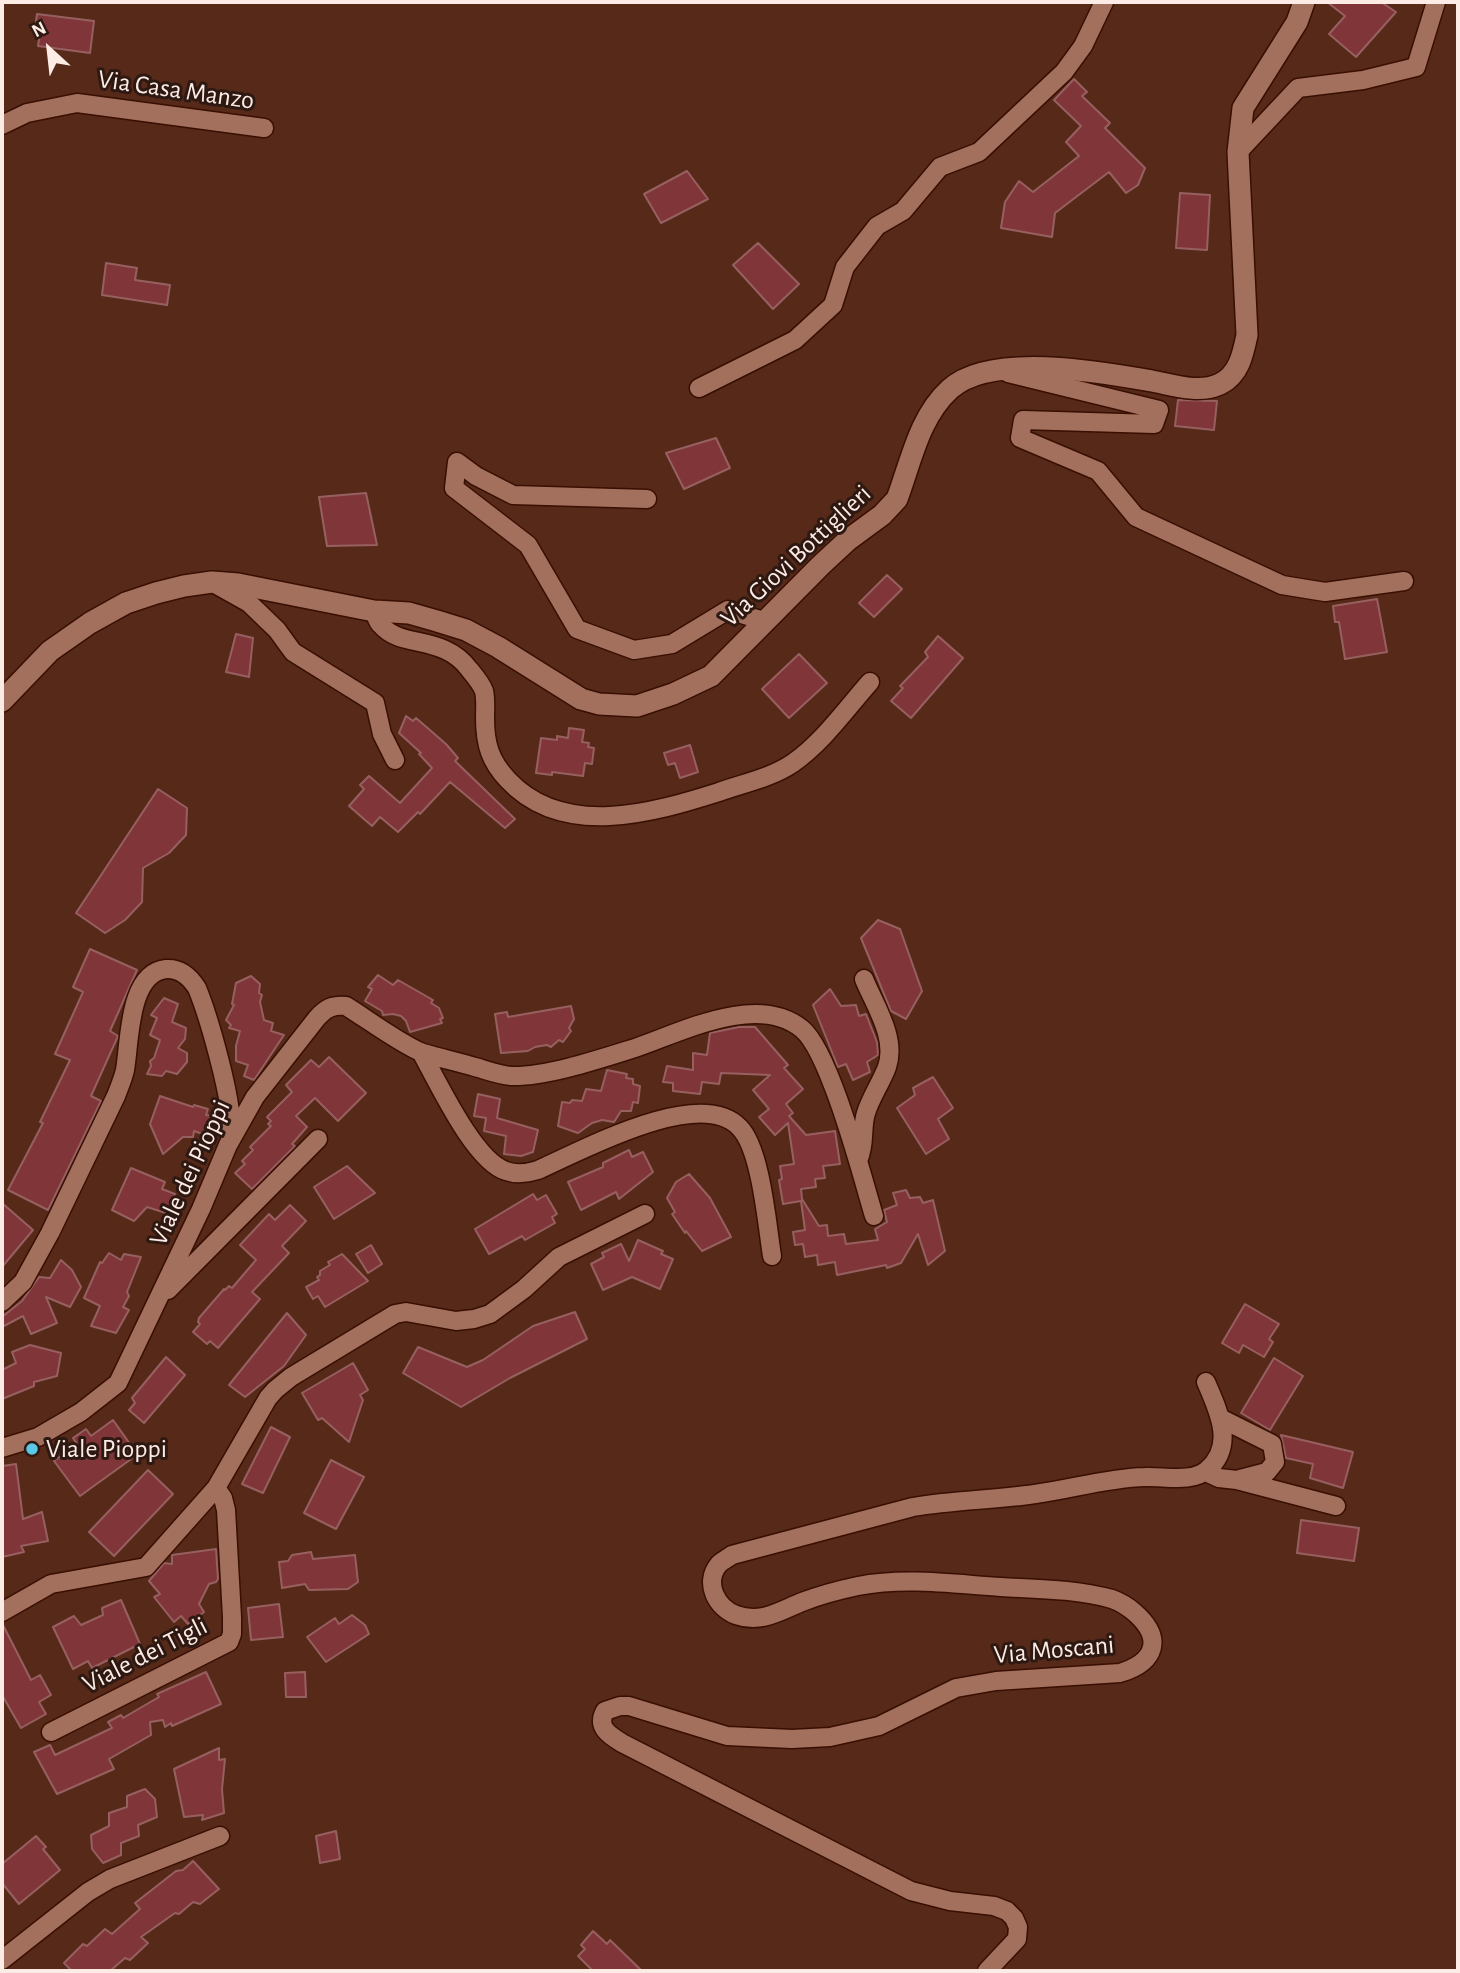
<!DOCTYPE html>
<style>
body{margin:0}
#map{position:relative;width:1460px;height:1973px;overflow:hidden;background:#562919;font-family:"Alegreya Sans",sans-serif}
canvas{display:block}
.frame{position:absolute;inset:0;border:4px solid #fdebe5;pointer-events:none}
.north{position:absolute;left:14px;top:14px;width:70px;height:70px;-webkit-text-stroke:5px #2d1912;paint-order:stroke;rotate:333deg;font-size:19px;font-weight:700;line-height:28px;text-align:center;color:#fdebe5}
.north::after{content:'';display:block;margin:auto;width:24px;height:32px;background:#fdebe5;clip-path:polygon(50% 0,100% 100%,50% 72%,0 100%)}
</style>
<div id="map">
<canvas width="1460" height="1973"></canvas>
<div class="frame"></div>
<div class="north">N</div>
</div>
<script>
const context = document.querySelector('canvas').getContext('2d');
context.lineJoin = 'round';
function fill(path, color) {
  context.fillStyle = color;
  context.fill(path, 'evenodd');
}
function trace(path, color, width, dash) {
  context.strokeStyle = color;
  context.lineWidth = width;
  context.lineCap = dash ? 'butt' : 'round';
  context.setLineDash(dash || []);
  context.stroke(path);
}
function label(font, color, halo, rows, align = 'center') {
  context.font = font + ' "Alegreya Sans",sans-serif';
  context.lineWidth = 6;
  context.setLineDash([]);
  context.textBaseline = 'middle';
  context.strokeStyle = halo;
  context.fillStyle = color;
  for (const [text, x, y, turn = 0] of rows) {
    context.save();
    context.translate(x, y);
    context.rotate((+turn || 0) * Math.PI / 180);
    context.textAlign = isNaN(turn) ? turn : align;
    if (halo) context.strokeText(text, 0, 0);
    context.fillText(text, 0, 0);
    context.restore();
  }
}
const building = new Path2D(`
 M1327,2h54l15,10 -40,45 -27,-23 16,-18z
 M37,14l57,7 -4,32 -52,-7 2,-14 -5,-3z
 M1074,79l13,13 -5,4 28,27 -5,5 40,40 -7,17 -12,8 -17,-21 -54,41 -3,24 -51,-9 4,-26 14,-21 14,11 46,-36 -13,-14 15,-16 -27,-26z
 M687,171l21,28 -47,24 -17,-29z
 M1180,193l30,2 -3,55 -31,-2z
 M758,243l41,41 -26,25 -40,-44z
 M106,263l31,5 -2,12 35,5 -3,20 -65,-10z
 M1178,400l39,1 -3,29 -39,-4z
 M716,438l14,30 -46,21 -18,-36z
 M366,493l11,52 -50,1 -8,-49z
 M887,575l15,14 -28,28 -15,-14z
 M1377,599l10,53 -42,7 -6,-37h-4l-2,-16z
 M236,634l17,4 -4,39 -23,-5z
 M938,636l25,22 -52,60 -20,-17 12,-13 -3,-2 28,-29 -3,-5z
 M799,654l28,29 -38,35 -27,-29z
 M406,716l7,5 3,-3 30,26 12,14 -3,3 60,58 -10,9 -55,-46 -30,32 -2,-2 -20,20 -18,-15 -8,9 -23,-20 15,-17 -4,-4 9,-9 31,27 32,-35 -13,-14 2,-1 -22,-20z
 M569,728l15,2 -2,12 7,1 -1,4 6,1 -2,16 -7,-1 -2,13 -31,-4v3l-16,-2 5,-35 16,2v-4l11,2z
 M690,745l8,27 -18,6 -5,-15 -7,2 -4,-12z
 M158,789l29,19 -1,27 -17,18 -26,15 -1,34 -17,18 -20,13 -29,-20z
 M878,920l22,9 22,62 -16,28 -15,-8 -30,-73z
 M90,949l47,21 -27,61 8,5 -27,60 10,5 -53,109 -40,-20 35,-67 -3,-1 30,-62 -15,-6 28,-62 -10,-5z
 M378,975l15,10 5,-5 35,20 -2,3 8,5 4,10 -3,1 2,4 -32,9 -4,-11 -5,-5 -8,-2 -10,1 -1,-4 -17,-10 7,-12 -4,-2z
 M251,976l9,8 -1,9 3,2 -2,7 4,18 9,3 -2,8 13,4 -30,45 -10,-4 4,-11 -12,-4v-15l4,-15 -11,-3 2,-3 -5,-5 8,-15 -2,-1 4,-21z
 M830,989l11,17 15,-1 3,11 7,-2 11,28 1,13 -11,7 3,10 -17,8 -7,-16 -8,3 -25,-62z
 M164,998l14,6 -6,18 14,6 -1,11 -7,9 9,5v9l-10,12 -11,-3 -4,5 -15,-2 4,-8 -1,-5 4,-3 6,-18 -10,-5 7,-17 -6,-3z
 M571,1006l3,13 -5,9 2,3 -8,11 -4,-2 -8,7 -4,-2 -12,2 -7,4 -27,2 -6,-39 12,-2 1,5z
 M739,1027h16l33,38 -4,3 19,21 -17,15 7,9 -4,3 17,19 29,-4 5,33 -17,2 2,12 -10,1 1,8 -15,2 1,10 17,27 8,-1 1,11 16,-2 2,10 32,-4 -3,-11 12,-7 -3,-12 13,-5 -4,-12 13,-3 4,8 10,-1 3,6 10,-3 12,51 -17,14 -10,-31 -17,29 -14,5 -1,-3 -49,10 -2,-13 -17,3 -1,-10 -12,2 -2,-13 -8,1 -2,-13 12,-2 -4,-29 -18,3 -4,-24 3,-1 -2,-13 14,-2 -6,-41 -13,12 -16,-18 10,-8 -16,-19 17,-15 -49,-2 -2,11 -17,-2 -2,12 -27,-3v-8l-10,-1 4,-16 26,4v-17l14,2 3,-22z
 M329,1057l37,36 -28,28 -23,-23 -19,18 11,11 -15,17 3,2 -43,43 -17,-16 10,-9 -3,-3 11,-11 -3,-3 21,-21 -3,-2 3,-3 -4,-4 25,-25 -6,-7 25,-25 8,7z
 M607,1070l20,4 -1,4 7,1v5l7,2 -2,17 -5,-1 -2,9h-10l-7,11 -12,-2 -10,3 -14,10 -20,-7 4,-24 8,1 2,-3 10,1 4,-12 15,2z
 M933,1077l20,31 -15,11 11,20 -23,15 -29,-46 18,-13 -2,-7z
 M478,1094l22,5 -3,19 41,12 -5,22 -12,4 -17,-2 2,-18 -22,-5 2,-13 -12,-2z
 M160,1096l33,11 1,-2 14,4 -2,6 7,1 -2,4 6,3 -6,14 -17,-6 -1,6h-10l-20,17 -13,-30z
 M629,1150l3,7 11,-5 10,20 -34,27 -3,-7 -35,18 -13,-28 35,-15v-4z
 M347,1166l28,27 -41,26 -20,-32z
 M131,1168l34,14 -3,7 13,5 -6,20 -22,-7 -13,14 -22,-11z
 M689,1174l21,24 21,39 -29,14 -16,-20 -1,2 -13,-19 3,-2 -8,-14 9,-16z
 M533,1194l4,6 9,-5 11,19 -5,3 3,6 -30,17 -3,-4 -33,18 -14,-25z
 M2,1203l31,27 -31,37z
 M290,1205l16,16 -24,25 7,7 -37,39 8,7 -42,49 -8,-7 -3,3 -14,-12 7,-8 -2,-2 1,-4 25,-29 1,1 4,-4 3,2 24,-28 -16,-15 29,-31 6,6z
 M638,1240l25,11 -2,3 12,5 -13,30 -28,-12 -29,13 -12,-26 13,-7 -2,-4 19,-9 8,17z
 M371,1245l11,19 -14,9 -12,-19z
 M109,1253l12,7 3,-6 17,3 -14,35 2,4 -6,11 6,3 -13,23 -25,-7 9,-20 -16,-8 16,-36 2,1z
 M342,1254l26,27 -43,26 -7,-11 -5,3 -7,-12 13,-7 -2,-3 3,-2v-4l10,-6 -2,-3z
 M61,1260l11,10 9,17 -11,20 -24,-10 11,26 -26,11 -8,-18 -21,11v-10l20,-16 17,-24 11,1z
 M1245,1304l34,20 -10,15 4,3 -9,15 -21,-12 -4,8 -17,-10z
 M575,1312l12,27 -77,39 -49,29 -58,-34 15,-26 49,20 16,-7 50,-34z
 M287,1313l19,22 -22,31 -39,31 -16,-12z
 M30,1345l31,8 -4,23 -23,6v4l-32,13v-29l14,-7 -4,-11z
 M166,1357l19,18 -41,48 -15,-13 6,-7 -3,-5z
 M1274,1358l29,18 -33,54 -29,-17z
 M353,1363l15,27 -8,5 3,5 -14,42 -27,-24 -4,2 -16,-27z
 M113,1420l22,31 -4,3 3,3 -54,39 -26,-35 23,-17 -4,-6 13,-9 5,7z
 M271,1427l19,10 -27,56 -21,-9z
 M1281,1435l72,17 -10,36 -33,-10 3,-14 -27,-6z
 M331,1460l33,17 -28,52 -32,-16z
 M16,1464l7,55 19,-7 6,29 -27,5 3,6 -22,5v-91z
 M148,1470l25,24 -59,62 -25,-24z
 M1301,1520l58,8 -5,33 -57,-8z
 M216,1549l2,30 -2,3 -7,2 -10,20 5,8 -16,12 -7,-8 -7,6 -20,-25 6,-3 -11,-13 15,-18 8,1v-9z
 M311,1552l2,7 42,-4 3,27 -10,7 -39,1 -4,-6 -23,4 -3,-26 9,-1 4,-6z
 M121,1600l19,44 -48,24 -4,-7 -15,8 -20,-42 21,-11 7,9 22,-10 -1,-7z
 M279,1604l4,33 -32,3 -3,-32z
 M352,1615l13,10 4,9 -43,28 -19,-25 28,-19 4,6z
 M2,1623l29,57 9,-5 11,20 -12,7 7,12 -25,14 -19,-33z
 M206,1672l15,32 -49,22 -1,-3 -6,4 -2,-7 -13,2 1,13 -42,24 5,10 -57,25 -23,-42 16,-7 5,10 57,-27 -4,-6 13,-7 2,3 36,-21 -2,-3z
 M305,1672l1,25h-20l-1,-24z
 M219,1748v12l6,-1 -3,30 2,24 -22,7 1,-5 -19,2 -10,-48z
 M145,1789l10,10 2,18 -19,8 1,11 -18,7v12l-18,8 -11,-14 -1,-14 18,-9v-13l18,-6v-11z
 M336,1831l4,28 -20,4 -4,-27z
 M36,1836l10,11 -3,2 17,21 -41,34 -17,-21v-19z
 M193,1861l26,28 -19,15 -7,-2 -14,12 -4,-1 -34,24 7,6 -18,17 -5,-2 -15,13h-38l-8,-8 19,-19 4,2 18,-17 7,5 28,-25 -5,-6 41,-32 7,-1z
 M593,1931l14,13 3,-4 32,31h-49l-15,-15 7,-7 -4,-4z`);
fill(building, '#803538');
trace(building, '#976060', 2);
const street = new Path2D(`
 M2,125l25,-12 50,-10 187,25
 M1238,152l60,-64 65,-8 53,-13 20,-65
 M1008,373l151,37 -5,14 -131,-4 -3,18 78,33 38,46 146,68 43,7 79,-11
 M699,388l96,-48 38,-35 12,-38 32,-41 26,-15 37,-44 39,-15 85,-80 19,-26 21,-44
 M647,499l-134,-4 -37,-19 -19,-14 -3,26 74,57 49,84 57,21 38,-6 56,-34 36,11
 M215,584l34,19 28,27 16,22 82,51 7,31 13,26
 M374,611c2,4 3,11 7,14 20,24 62,9 88,44 5,6 12,14 15,22 2,8 1,19 1,27 0,26 5,43 23,62 55,59 145,33 211,12 25,-9 52,-14 74,-29 30,-21 53,-54 77,-81
 M421,1052c17,30 53,109 85,119 11,4 22,2 32,-1 43,-19 161,-84 201,-43 22,21 28,98 33,129
 M858,1161c8,-18 3,-32 8,-48 5,-16 15,-30 21,-46 10,-29 -12,-61 -23,-88
 M168,1290l150,-151
 M2,1302l21,-20 27,-49 66,-137c3,-8 7,-17 9,-26 5,-28 3,-97 41,-101 14,-1 24,8 31,19 11,27 40,124 33,149
 M1222,1419l50,25 3,18 -8,10 -27,7
 M2,1448l36,-11 43,-25 37,-29 83,-174 27,-64 27,-48 62,-79c9,-10 15,-13 29,-12 21,13 56,39 77,47 17,5 35,9 52,14 11,3 24,8 36,9 35,1 89,-17 124,-28 45,-15 122,-56 167,-19 28,23 60,147 72,187
 M1206,1472l13,6 18,2 99,26
 M2,1612l49,-28 95,-17 70,-79 52,-90 7,-8 16,-13 104,-63 11,-2 50,9 18,-2 16,-5 34,-25 35,-32 86,-43
 M51,1732l178,-90 3,-8v-17l-6,-107 -3,-12 -7,-10
 M2,1960l86,-68 22,-13 110,-43
 M987,1971l30,-32 1,-12 -4,-9 -7,-7 -13,-5 -44,-5 -39,-10 -289,-148c-13,-8 -26,-16 -17,-32l15,-5h9l98,30 65,3 38,-2 49,-11 77,-38 40,-7 124,-8c36,-11 44,-35 14,-61 -7,-6 -14,-10 -22,-13 -36,-10 -75,-10 -111,-12 -48,-3 -96,-10 -143,-1 -19,4 -38,9 -56,16 -22,9 -41,22 -66,13 -19,-7 -33,-32 -17,-51 3,-3 9,-6 13,-9l181,-48c40,-7 81,-7 122,-13 37,-5 72,-16 110,-17 19,-1 47,6 62,-7 29,-24 11,-60 -1,-88`);
const secondary = new Path2D(`
 M2,701l48,-50 40,-28 36,-20 30,-10 28,-7 28,-4 26,2 136,27 35,2 28,8 29,9 32,17 83,52 18,5 38,2 36,-12 38,-18 110,-111 27,-25 34,-25 15,-16c14,-37 22,-82 53,-110 41,-37 151,-17 202,-8 21,4 47,13 68,3 19,-9 23,-30 27,-49l-9,-183 5,-44 54,-86 7,-20`);
trace(street, '#390f02', 21);
trace(secondary, '#390f02', 24);
trace(street, '#a4705e', 18);
trace(secondary, '#a4705e', 21);
for (const [x, y, r, color] of [
 [32,1449,7,"#5bc8e7"]
]) {
  const dot = new Path2D();
  dot.arc(x, y, r, 0, 2 * Math.PI);
  context.fillStyle = color;
  context.fill(dot);
  trace(dot, '#2d1912', 2.5);
}
label('26px', '#fdebe5', '#2d1912', [
 ["Via Casa Manzo",176,90,8],
 ["Via Giovi Bottiglieri",796,556,-43],
 ["Viale dei Pioppi",190,1173,-65],
 ["Via Moscani",1054,1650,-5],
 ["Viale dei Tigli",145,1655,-27]
]);
label('26px', '#fdebe5', '#2d1912', [
 ["Viale Pioppi",46,1449]
], 'left');
</script>
